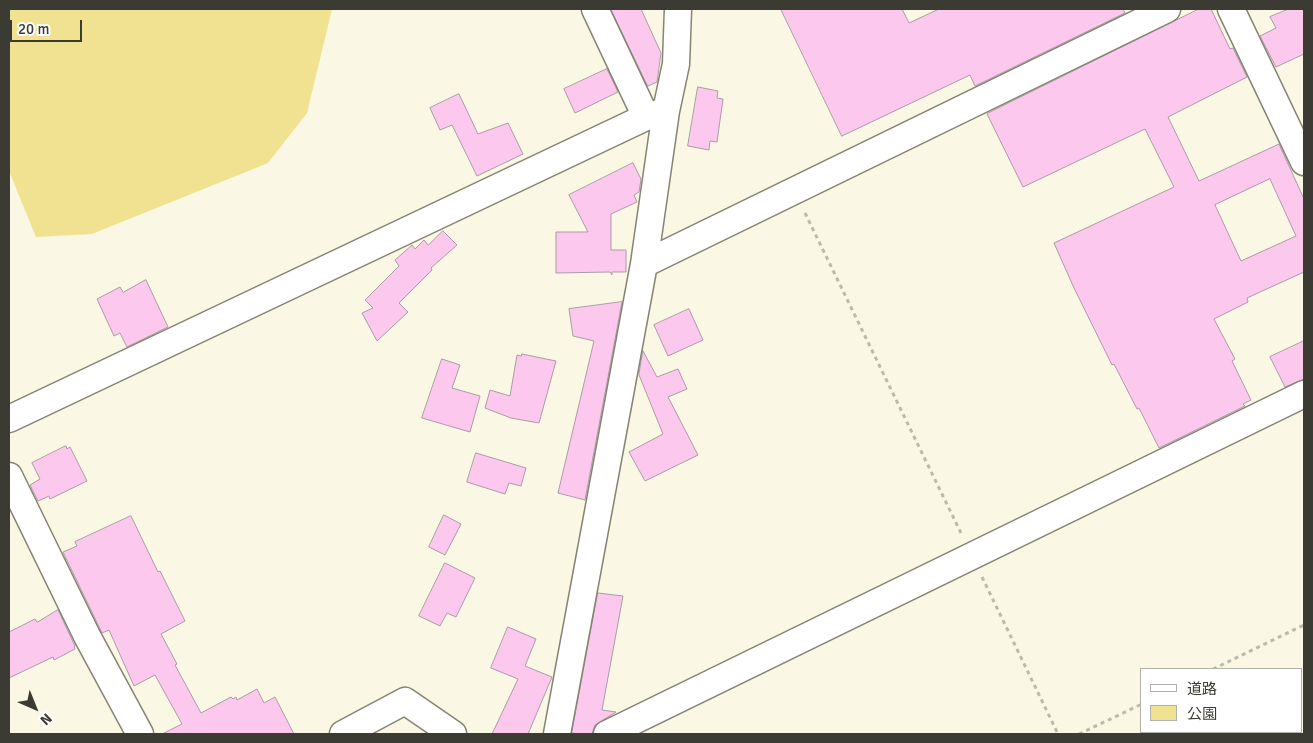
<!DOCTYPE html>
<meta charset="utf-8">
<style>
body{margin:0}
#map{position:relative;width:1313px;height:743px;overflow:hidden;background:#faf7e4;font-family:Signika,"Noto Sans JP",sans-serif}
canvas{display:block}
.frame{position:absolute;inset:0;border:10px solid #3c3b33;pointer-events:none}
.legend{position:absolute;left:1140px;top:668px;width:162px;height:65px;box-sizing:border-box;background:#fff;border:1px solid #b1b1ad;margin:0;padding:6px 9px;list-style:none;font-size:15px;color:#3c3b33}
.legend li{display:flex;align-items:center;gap:10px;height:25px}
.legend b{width:25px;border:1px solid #b1b1ad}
.north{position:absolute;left:10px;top:683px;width:50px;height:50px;-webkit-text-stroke:4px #fff;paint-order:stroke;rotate:136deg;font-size:14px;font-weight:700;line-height:20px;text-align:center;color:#3c3b33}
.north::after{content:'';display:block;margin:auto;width:18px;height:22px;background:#3c3b33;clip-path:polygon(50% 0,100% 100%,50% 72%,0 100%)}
.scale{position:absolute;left:10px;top:20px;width:72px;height:22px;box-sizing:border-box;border:2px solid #3c3b33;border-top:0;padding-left:6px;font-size:15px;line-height:18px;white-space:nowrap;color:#3c3b33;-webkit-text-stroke:4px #fff;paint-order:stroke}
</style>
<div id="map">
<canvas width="1313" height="743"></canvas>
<div class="frame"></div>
<ul class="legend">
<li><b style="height:6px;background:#fff"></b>道路</li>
<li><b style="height:14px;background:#f0e290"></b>公園</li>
</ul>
<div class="north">N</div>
<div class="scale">20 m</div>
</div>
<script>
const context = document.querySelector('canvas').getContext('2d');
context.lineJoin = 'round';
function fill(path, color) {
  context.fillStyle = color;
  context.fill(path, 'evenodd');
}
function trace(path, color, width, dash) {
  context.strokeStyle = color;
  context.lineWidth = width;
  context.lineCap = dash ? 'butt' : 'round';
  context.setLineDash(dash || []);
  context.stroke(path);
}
fill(new Path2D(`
 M9,9h323l-25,104 -39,50 -176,71 -56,3 -27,-66z`), '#f0e290');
const building = new Path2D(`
 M611,9h30l20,44 -4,29 -9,4z
 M781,9h121l7,14 30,-14h184l2,4 -150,73 -5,-11 -128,61z
 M1199,9h12l19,40 3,-1 14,29 -79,40 31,64 80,-37 25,55v73l-57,26 1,4 -34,17 21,40 -3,2 19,39 -8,4 2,2 -86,42 -20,-40 -2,1 -23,-45 -2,1 -38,-77 -20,-45 120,-56 -29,-58 -122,58 -36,-73zM1270,179l26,57 -55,25 -26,-56z
 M1289,9h15v45l-28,13 -16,-31 16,-8 -6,-11z
 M607,69l11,23 -43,21 -11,-24z
 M698,87l20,4 -1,7 6,1 -6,43 -7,-1 -1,9 -21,-4z
 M459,94l19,40 30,-11 15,31 -46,22 -25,-51 -12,5 -10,-22z
 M633,163l8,16 -2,13 -5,3 3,7 -26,12v36h15v22h-14v3l-2,-3 -54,1v-41h32l-19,-37z
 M443,231l14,14 -26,23 1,2 -33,33 9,9 -31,29 -15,-28 11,-5 -8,-8 34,-34 -4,-6 17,-15 3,4 9,-9 4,5z
 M146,280l22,47 -41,20 -7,-14 -6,3 -17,-37 23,-12 3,5z
 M622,302l-37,198 -27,-7 36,-152 -21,-5 -4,-27z
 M689,309l14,31 -35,16 -14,-31z
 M1304,341v38l-19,8 -15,-30z
 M643,351l14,26 21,-8 9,20 -19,8 30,58 -53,26 -16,-29 34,-18 -24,-59z
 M522,354l34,7 -17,62 -28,-5 -26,-10 5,-18 20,6 7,-41 4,1z
 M442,359l18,6 -8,23 28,8 -10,36 -48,-14z
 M66,446l1,3 3,-2 17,34 -37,18 -1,-3 -11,5 -8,-16 10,-6 -8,-16z
 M476,453l50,15 -5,18 -12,-3 -4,11 -38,-12z
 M444,515l17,9 -16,31 -16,-8z
 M131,516l27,56 2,-1 25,50 -24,13 16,30 -2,1 26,48 30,-16 2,2 3,-2 1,3 20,-11 7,14 11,-6 19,37h-132l20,-10 -27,-49 -21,11 -25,-56 -7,3 -39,-81 14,-6 -2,-4z
 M445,563l30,15 -19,39 -9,-4 -7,13 -21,-10z
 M598,593l25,3 -21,114 14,2 -21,13 -3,9h-14l-6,-1z
 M58,610l17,36h-1l1,3 -21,11 -1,-3 -44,21v-46l26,-13 2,3z
 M508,627l28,12 -11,27 27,11 -24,57h-36l26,-55 -27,-11z`);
fill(building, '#fdc8ed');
trace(building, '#ab9ba6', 1);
const street = new Path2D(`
 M595,9l51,108
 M1231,9l73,153
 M644,264l523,-255
 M9,419l637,-302 20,-6
 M9,476l78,160 53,98
 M343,734l62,-33 48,33
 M557,734l87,-470 22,-153 10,-47 2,-55
 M607,734l697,-340`);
trace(street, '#868473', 29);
trace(new Path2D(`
 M805,213l156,320
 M982,577l76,157
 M1213,669l91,-44
 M1079,734l63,-30`), '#bcbaaa', 3, [4, 4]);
trace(street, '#fff', 26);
</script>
